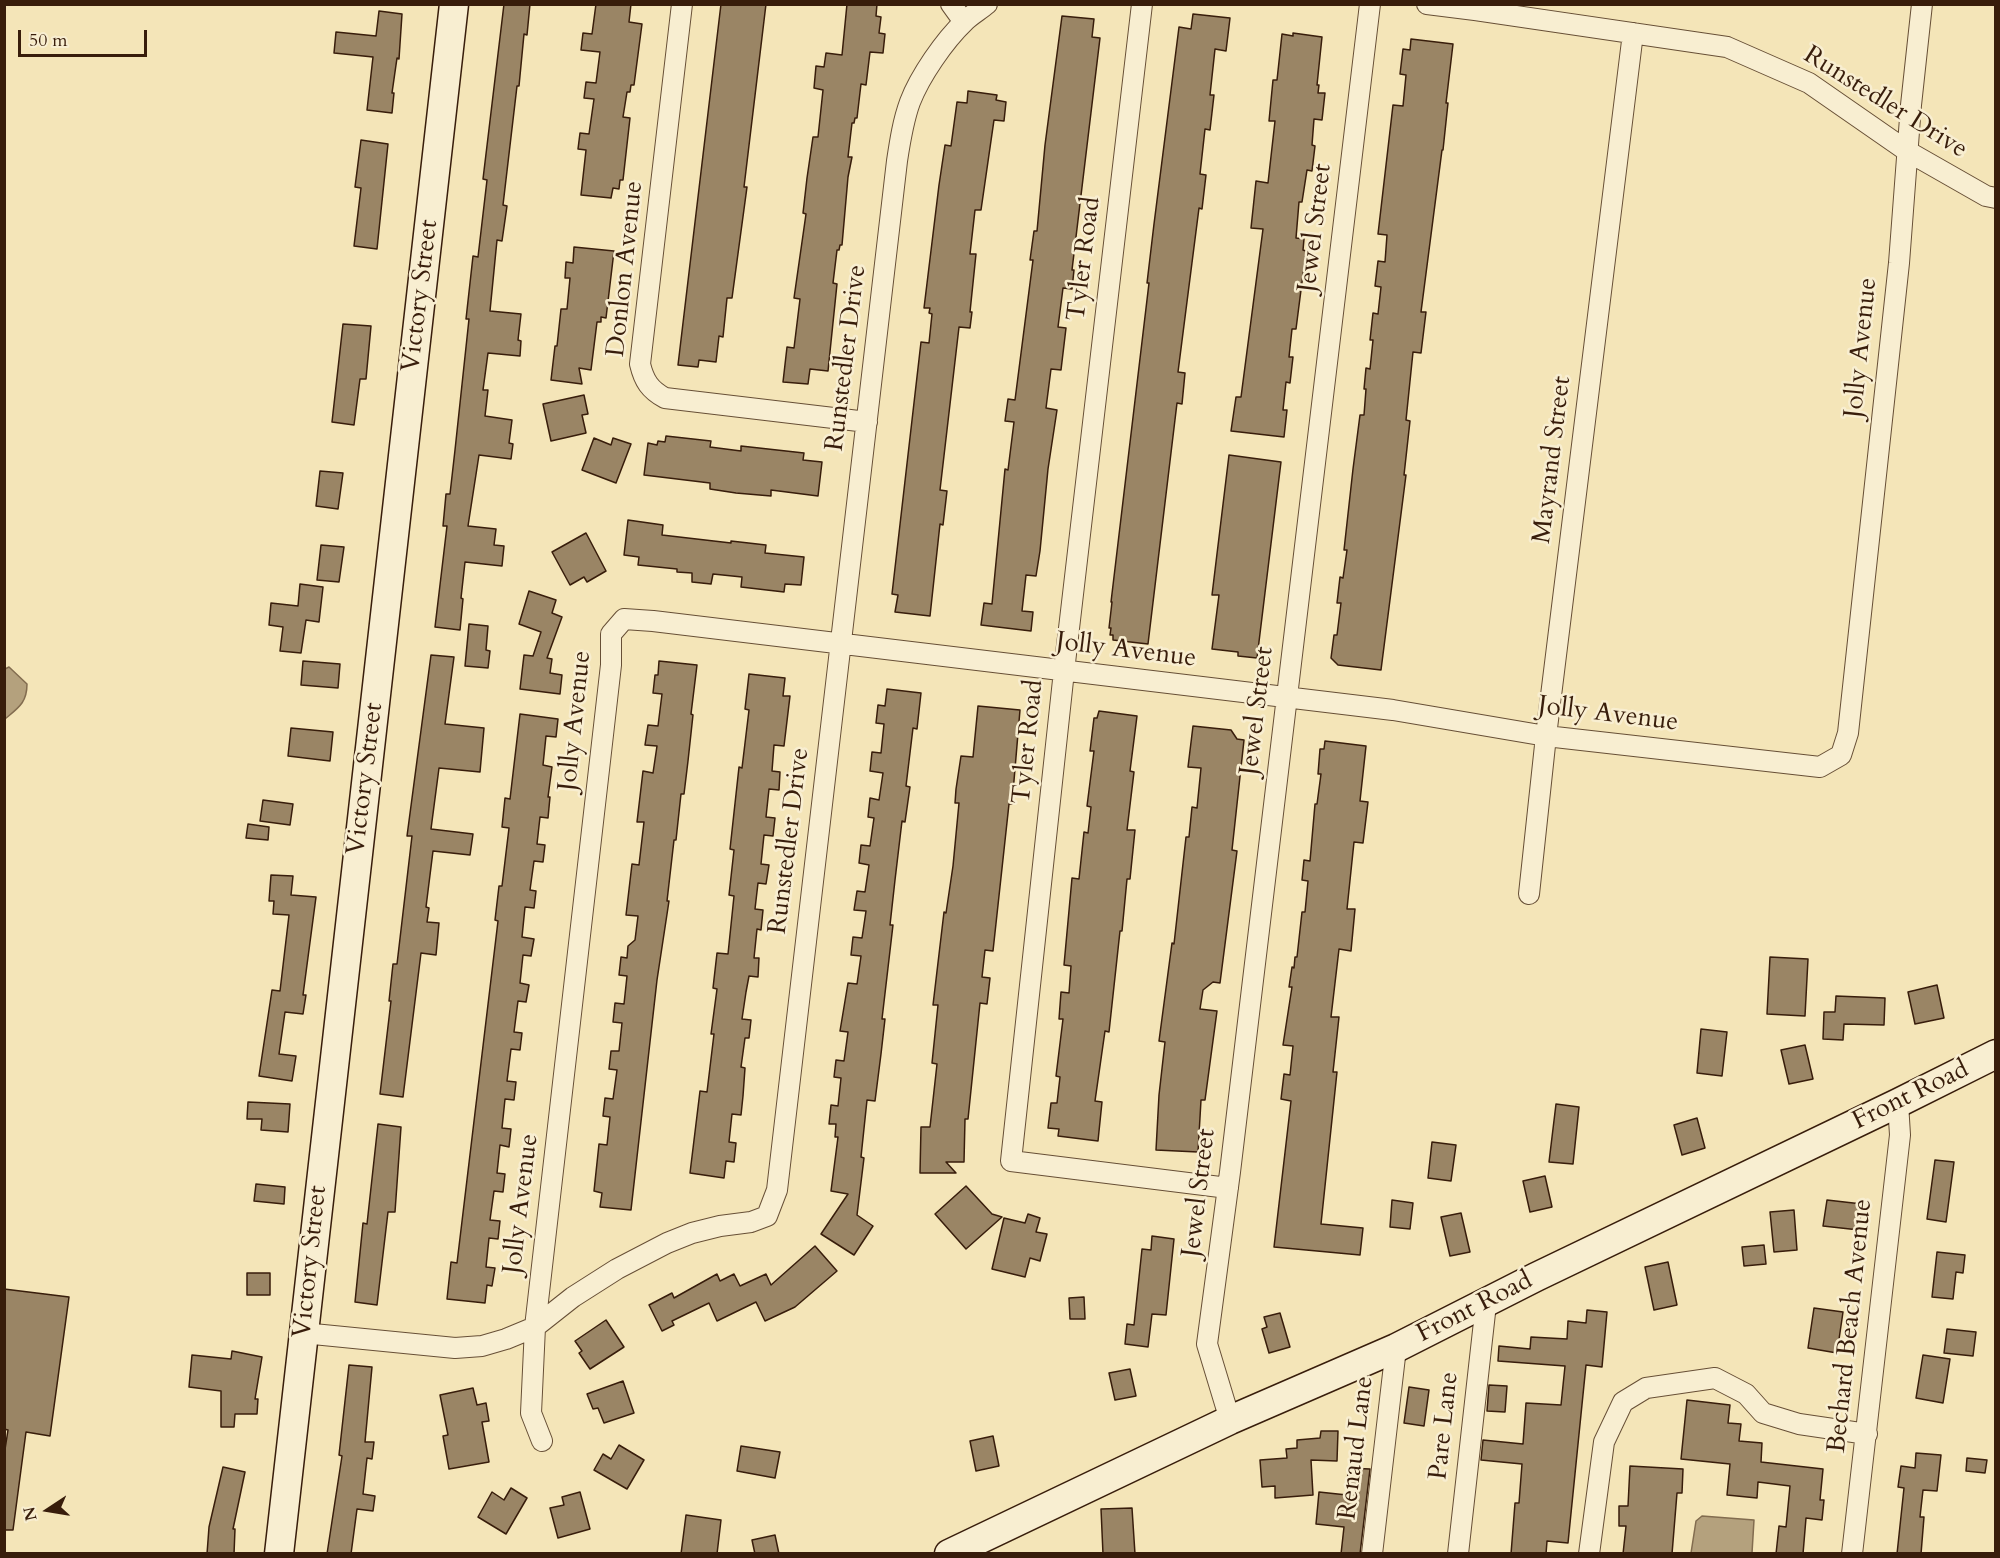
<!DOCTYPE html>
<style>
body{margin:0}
#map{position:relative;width:2000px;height:1558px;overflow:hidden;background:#f4e5b8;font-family:Cardo,serif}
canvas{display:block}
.frame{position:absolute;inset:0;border:6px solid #381d0b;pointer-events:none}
.north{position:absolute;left:18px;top:1480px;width:60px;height:60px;-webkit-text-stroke:4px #f8eed1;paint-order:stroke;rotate:258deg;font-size:16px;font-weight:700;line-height:24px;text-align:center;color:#381d0b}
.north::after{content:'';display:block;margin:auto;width:21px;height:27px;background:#381d0b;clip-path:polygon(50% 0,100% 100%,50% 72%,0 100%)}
.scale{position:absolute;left:18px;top:30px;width:129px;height:27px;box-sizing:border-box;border:3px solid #381d0b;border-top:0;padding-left:8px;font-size:18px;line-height:21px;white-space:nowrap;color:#381d0b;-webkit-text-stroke:4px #f8eed1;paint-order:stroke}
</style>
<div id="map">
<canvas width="2000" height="1558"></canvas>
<div class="frame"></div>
<div class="north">N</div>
<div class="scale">50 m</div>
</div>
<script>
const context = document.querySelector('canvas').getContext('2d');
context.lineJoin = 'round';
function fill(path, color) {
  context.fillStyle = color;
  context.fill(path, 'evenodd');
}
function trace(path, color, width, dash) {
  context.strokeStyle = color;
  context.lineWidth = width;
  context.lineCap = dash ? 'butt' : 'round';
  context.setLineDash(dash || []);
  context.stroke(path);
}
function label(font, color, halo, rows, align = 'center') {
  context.font = font + ' Cardo,serif';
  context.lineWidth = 5;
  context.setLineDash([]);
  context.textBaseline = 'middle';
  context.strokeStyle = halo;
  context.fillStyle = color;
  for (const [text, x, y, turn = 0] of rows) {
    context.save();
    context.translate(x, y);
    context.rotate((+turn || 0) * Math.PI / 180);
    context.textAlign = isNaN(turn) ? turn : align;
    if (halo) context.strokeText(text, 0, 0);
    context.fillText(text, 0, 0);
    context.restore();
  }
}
const water = new Path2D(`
 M9,667l18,17c0,19 -9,24 -22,35v-50z
 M1702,1516l52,4 -2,33h-61l5,-32z`);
fill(water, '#b4a17d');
trace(water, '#826c4f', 1.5);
const building = new Path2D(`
 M504,4h26l-3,31 -3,-1 -5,52h-2l-14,119 4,1 -5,35 -5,-1 -7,71 31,3 -3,26 3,1 -1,15 -32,-3 -5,37h5l-3,26 27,4 -3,23 4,1 -2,15 -32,-4 -11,71 28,3 -2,16 10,1 -2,20 -37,-4 -4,36 2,1 -3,31 -25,-3 12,-101h-4l3,-32h4l5,-44 14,-131h-3l7,-63 5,1 9,-77 -4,-1z
 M596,4h35l-2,18 13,2 -8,61h-3l-1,7h-3l-4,25 7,1 -7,62h-3l-1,9 -6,-1 -2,10 -30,-3 5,-45 -8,-1 2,-16 9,1 5,-35 -10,-1 2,-16 10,1 4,-31 -19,-2 2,-17 9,1z
 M721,4h45l-22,183h3l-15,111h-5l-4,39 -4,-1 -3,26 -17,-2 -1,7 -20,-2z
 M847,4h30l-1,12 5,1 -2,16 6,1 -2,19 -13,-1 -4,33 -5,-1 -4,34h-2l-1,5h-2l-4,34h4l-4,20 -6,68h-2l-1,5h-2l-4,33 4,1 -9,87 -18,-2 -2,15 -25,-2 4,-35 7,1 6,-49 -6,-1 12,-84 -3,-1 4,-35 6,-41h5l5,-47 -9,-2 2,-22 8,1 2,-14 16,2z
 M379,11l23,3 -3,45 -2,-1 -5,35h2l-2,20 -25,-3 6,-53 -39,-4 2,-21 40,4z
 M1193,14l37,4 -4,33 -11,-2 -5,46h4l-4,35 -5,-1 -5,45 6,1 -4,34 -3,-1 -21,164 7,1 -3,31 -5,-1 -29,241 -35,-4v-5h-3l1,-7h-2l3,-26h-1l38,-319h-2l7,-59 25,-197 12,2z
 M1062,16l32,3 -2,18 8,1 -28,232h2l-2,19 -9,-1 -5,39 8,1 -5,42 -10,-1 -5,39 11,2 -9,59 -8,82 -4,25 -10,-1 -4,36 11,1 -2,19 -50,-6 3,-22 8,1 13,-135 3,1 6,-48 -9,-1 3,-22 7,1 18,-140h-3l4,-29h3l8,-86z
 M1293,33l29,4 -5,48h2l-1,8h7l-3,27 -8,-1 -2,26 3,1 -3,25 -5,-1 -5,32h-3l-3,36 8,1 -1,11 3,1 -10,78h-4l-3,28h4l-3,26 -4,-1 -3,28h4l-3,27 -53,-6 5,-34h5l22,-168 -12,-1 5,-47 12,2 7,-62h-6l4,-41h4l5,-46 11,2z
 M1411,39l42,5 -7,59h2l-5,47h-1l-21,162h5l-5,41 -8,-1 -7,68 4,1 -6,54h2l-25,195 -43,-5 -7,-7 3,-23h3l4,-32h-4l3,-26 3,1 4,-28h-3l9,-81 7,-54h4l2,-26h-2l2,-21 4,1 3,-29h-3l3,-27 5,1 3,-27 -6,-1 3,-25 7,1 2,-27 -9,-1 15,-129 10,1 3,-31 -6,-1 3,-25 7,1z
 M968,91l29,4 -1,5 10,2 -2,19 -10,-1 -13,90h-6l-5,44h6l-6,58h2l-2,16 -11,-1 -19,163 7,1 -4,34 -3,-1 -10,92 -35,-4 3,-17 -6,-1 29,-252 8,1 3,-29 -3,-1 1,-5h-6l15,-123 6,-40 6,1 6,-44 10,1z
 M361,140l27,4 -11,105 -23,-3 7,-58 -6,-1z
 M574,247l40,4 -8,67 -5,-1v5h-4l-6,48 -12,-2 3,16 -31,-4 4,-34h2l4,-37h6l3,-31h-5l1,-16 7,1z
 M343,324l28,2 -5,53h-6l-6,46 -22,-3z
 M584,395l4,19 -6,1 4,18 -35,8 -8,-37z
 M666,436l45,5 -1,6 31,4v-5l63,7 -1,7 19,2 -4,34 -47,-6v6l-35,-3 -26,-4v-6l-66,-8 4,-32 9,2 1,-4 7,1z
 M594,438l17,7 2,-7 18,6 -15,39 -34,-13z
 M1229,455l52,7 -24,196 -19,-2v-4l-26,-3 7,-54h-7z
 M320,471l23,2 -5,36 -22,-3z
 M628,520l35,5 -1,10 69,8v-2l35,4 -1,8 39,4 -3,28 -16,-1 -1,8 -43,-5 1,-10 -29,-3 -2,10 -19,-2v-9l-15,-1v-3l-39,-4 1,-8 -15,-2z
 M586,533l20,38 -19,11 -3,-5 -14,8 -18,-33z
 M321,545l23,2 -5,35 -22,-2z
 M300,584l23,3 -4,35 -13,-2 -5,33 -21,-2 3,-24 -14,-2 2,-22 27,3z
 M529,591l27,9 -4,13 10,4 -15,41 5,1 -2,14 12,2 -2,19 -40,-5 4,-34 9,1 8,-24 -22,-8z
 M469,624l19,2 -2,24 4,1 -2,17 -23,-2z
 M431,655l23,2 -9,67 39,4 -4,44 -41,-4 -8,61 42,5 -3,21 -37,-4 -7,56 3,1 -2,14 12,1 -3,32 -15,-2 -18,144 -23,-3 11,-93h-2l4,-37h4l15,-128h-5z
 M303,661l37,3 -2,24 -37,-3z
 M659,661l38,4 -6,49 2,1 -5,46 -4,33h-3l-5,46h-2l-7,61h2l-12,79 -26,230 -31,-3 2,-14 -8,-2 5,-47 8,1 3,-28 -7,-1 2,-18 8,1 4,-29 -8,-1 2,-18h8l3,-28 -9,-1 2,-19 9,1 3,-28 -8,-1 2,-18 6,1 1,-12 7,-6 3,-24 -12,-1 6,-51 7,1 5,-43h-7l6,-51 10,2 4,-27 -12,-1 3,-20 10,1 4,-32 -9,-1 2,-18h3z
 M749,674l36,4 -2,18h7l-6,50 -10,-1 -2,26 8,1 -1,18 -10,-1 -3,28 9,1 -2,18 -9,-1 -3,29 8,1 -3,19 -8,-1 -3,26 8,1 -2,20 -4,-1 -3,29h5l-1,19 -9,-1 -3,16 -4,27 9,1 -2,18h-4l-4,29 4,1 -2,28 -2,19 -9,-1 -3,28 7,1 -2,19 -8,-1 -2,17 -34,-5 10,-82 7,1 7,-58h-3l6,-45 -4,-1 4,-35 11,1 6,-58 -5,-1 5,-45 -4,-1 9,-82 3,1 7,-58 -4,-1z
 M887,689l34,4 -4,36 -4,-1 -7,58 4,1 -5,35 -3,-1 -7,59 -5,45h3l-11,94h3l-4,35 -6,47 -8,-1 -6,57 3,1 -7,57 16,11 -19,29 -33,-21 27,-40 -17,-3 7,-54h-3l1,-13h-7l2,-19 7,1 3,-28 -7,-1 2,-17 8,1 4,-29 -8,-1 8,-48 9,1 4,-28 -10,-1 2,-18 9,1 4,-27 -12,-1 3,-19 8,1 4,-27 -10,-2 2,-18 9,1 4,-28 -6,-1 2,-19 9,2 4,-27 -13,-2 2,-19 9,1 3,-29 -8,-1 2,-18 7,1z
 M978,706l42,4 -8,94h-3l-16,147 -8,-1 -3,27 8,1 -3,26 -7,-1 -12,116h-3l-1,43h-18l10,11h-36l1,-46h9l7,-63 -5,-1 6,-58h-5l11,-93 2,1 7,-47 6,-63h-4l1,-14 5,-33 12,1z
 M1099,711l38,5 -7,55 4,1 -7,58h8l-5,49h-3l-5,52h-2l-11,101 -4,-1 -10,70 7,1 -4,39 -40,-5 1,-7 -11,-1 3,-25h6l3,-26 -4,-1 7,-57h-4l2,-27 8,1 2,-27 -7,-1 8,-87 7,1 5,-47 4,1 3,-26 -4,-1 7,-55h-4l4,-33h3z
 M520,714l38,5 -2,18 -10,-1 -3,29 9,2 -4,30h2l-2,21 -8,-1 -3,27 8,1 -2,17 -9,-1 -4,29 6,1 -2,17 -9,-1 -3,30 12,2 -3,17 -8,-1 -3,28 9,2 -3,17 -8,-1 -4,31 8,1 -2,17 -9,-1 -4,32 9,1 -2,18 -9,-1 -3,29 9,1 -2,18 -9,-2 -3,28 8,1 -2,18 -9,-1 -4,29 10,1 -2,18 -9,-1 -3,29 9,1 -3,18 -5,-1 -2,18 -38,-4 4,-37 6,1 41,-342 -3,-1 4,-34h3l7,-58 -7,-1 3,-29 5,1z
 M1193,726l38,4 6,9 7,1 -12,110 5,1 -17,132 -7,-1 -10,8 -3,19 17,2 -12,89h-4l-3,52 -42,-2 3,-55 6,-53 -6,-1 13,-98 2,1 12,-107h3l3,-30 5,1 4,-40 -13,-1z
 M291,728l42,4 -3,29 -42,-5z
 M1325,741l41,5 -6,55 8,1 -5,41 -9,-1 -7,67h8l-4,42 -12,-2 -8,68h8l-6,55h4l-16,152 42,4 -3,27 -86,-8 17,-146 -10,-2 3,-25 6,1 3,-29 -10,-1 9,-58h-3l3,-20 2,1 1,-11h2l5,-45h3l3,-31 -6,-1 2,-20 6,1 5,-57h2l4,-30h-3l2,-25h4z
 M263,800l30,4 -3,21 -30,-4z
 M248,824l21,3 -1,13 -22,-2z
 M271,875l22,1 -2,19 25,2 -13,98h3l-3,19 -18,-2 -6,42 17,2 -4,25 -33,-5 13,-86 8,1 9,-76 -16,-1 1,-13h-5z
 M1770,957l38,2 -3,57 -38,-2z
 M1937,985l7,33 -29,6 -7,-32z
 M1836,996l49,2 -1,27 -40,-1 -1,16 -20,-1 1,-27h11z
 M1701,1029l26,3 -5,44 -25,-3z
 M1805,1045l8,34 -24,5 -8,-34z
 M248,1102l42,2 -2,28 -27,-2 1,-11h-15z
 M1556,1104l23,3 -6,57 -24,-2z
 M1697,1118l8,30 -23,7 -8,-30z
 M378,1124l23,3 -6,85h-7l-11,93 -22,-3 8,-79 4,1z
 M1432,1142l24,3 -5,36 -23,-3z
 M1935,1160l19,2 -8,60 -19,-3z
 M1545,1176l7,31 -22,5 -7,-31z
 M256,1184l29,3 -1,17 -30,-3z
 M966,1186l26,28 10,3 -36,32 -31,-35z
 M1392,1200l21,3 -3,26 -20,-2z
 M1827,1200l35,4 -3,26 -36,-4z
 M1794,1210l3,40 -23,2 -4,-40z
 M1461,1213l9,39 -20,4 -9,-39z
 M1028,1214l12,4 -4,14 11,2 -7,27 -10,-3 -5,19 -33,-8 12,-51 21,5z
 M1152,1236l22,3 -8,76 -14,-1 -4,33 -23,-3 2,-20 7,1 8,-76 9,1z
 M1764,1245l2,19 -22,2 -2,-19z
 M815,1246l22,25 -42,36 -30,14 -9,-19 -39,19 -8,-18 -37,18 2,4 -12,6 -13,-26 23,-12 2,5 43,-24 3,7 14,-7 6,12 26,-12 5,11z
 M1937,1252l28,3 -2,18 -7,-1 -3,27 -21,-2z
 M1668,1262l9,43 -23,5 -9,-43z
 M247,1273h23v22h-23z
 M4,1289l65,8 -19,139 -24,-4 -13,98h-9v-74l4,-26 -4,-1z
 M1084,1297l1,22h-15l-1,-21z
 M1814,1308l29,4 -6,41 -29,-5z
 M1587,1310l20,2 -5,55 -16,-2 -18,178 -21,-2 -1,13h-35l4,-51h4l3,-39 -41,-4 2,-20 40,4 3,-41 35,2 4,-39 -67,-5 1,-15 31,3 1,-12 36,2 1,-18 18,2z
 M1280,1313l10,34 -21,6 -7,-24 5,-2 -3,-10z
 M606,1320l18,27 -34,22 -11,-16 3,-2 -7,-10z
 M1947,1329l29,3 -3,24 -29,-3z
 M232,1351l30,6 -7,42h3l-1,15h-22l-1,13h-13v-36l-32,-4 3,-32 39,4z
 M1923,1355l27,4 -7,44 -27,-5z
 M349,1365l23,2 -7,75h9l-2,17 -5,-1 -4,36 12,2 -2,15 -16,-2 -6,45h-24l15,-98 -3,-1z
 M1130,1369l6,27 -21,4 -6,-27z
 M623,1381l11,32 -30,10 -6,-15 -5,1 -6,-15z
 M1489,1385l18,1 -2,26 -18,-1z
 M1409,1387l20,3 -5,36 -20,-3z
 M473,1388l4,17 9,-2 3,18 -7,1 7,40 -40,7 -6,-33 5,-1 -8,-40z
 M1687,1400l43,5 -2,18 13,1 -2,17 23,2 -1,19 62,7 -3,31h4l-2,20 -16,-2 -3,36h-27l3,-28 7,1 4,-41 -32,-4 -1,16 -30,-3 3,-31 -49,-5z
 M1321,1431h17l-1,30 -26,-1 2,35 -38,3v-12l-13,1 -2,-27 27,-2 -1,-9 11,-1v-8l23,-2z
 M993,1436l6,30 -23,5 -6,-30z
 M619,1445l25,15 -17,29 -33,-19 9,-16 8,5z
 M741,1446l39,6 -5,26 -38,-7z
 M1916,1453l25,2 -4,36 -14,-1 -3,27h4l-3,37h-24l7,-66 -6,-1 3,-21 14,2z
 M1967,1458l20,2 -2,13 -19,-2z
 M1630,1466l53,3 -1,24h-5l-5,61h-49l3,-28h-7v-20h9z
 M223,1467l22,5 -12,57h2l-1,25h-27l2,-27z
 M1348,1468l22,1 -10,85h-19l3,-27 -28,-3 3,-32 28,3z
 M511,1488l16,10 -21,36 -28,-17 14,-25 12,8z
 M580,1492l10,37 -32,9 -8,-30 14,-3 -2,-8z
 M1132,1508l3,46h-32l-2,-45z
 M686,1515l35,5 -4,34h-36z
 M775,1535l4,19h-24l-3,-14z`);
fill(building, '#9a8565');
trace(building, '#381d0b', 1.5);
const street = new Path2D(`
 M682,4l-42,360c4,17 10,26 25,34l202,24
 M951,4l13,18
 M1142,4l-78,667 -53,490 217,27
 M1427,4l48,6 252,37 82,36 98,68 79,45 10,2
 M1529,894l17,-158 87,-703
 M303,1333l152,15 27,-2 24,-7 29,-12 38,-30 44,-28 50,-26 25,-10 28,-7 31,-4 16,-6 10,-26 120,-1029c3,-20 6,-40 13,-59 10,-26 34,-61 55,-81 6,-6 15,-11 22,-17
 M1230,1420l-23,-76 23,-172 140,-1168
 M542,1441l-11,-28 4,-86 76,-662v-31l13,-15 29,2 740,89 153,26 274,31 21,-12 7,-22 51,-470 12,-158 11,-101
 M1372,1554l24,-206
 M1458,1554l28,-250
 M1589,1554l15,-112 19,-40 23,-14 69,-10 31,16 17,19 36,11 68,10
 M1852,1554l48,-419 -2,-32`);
const secondary = new Path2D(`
 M279,1554l175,-1550
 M949,1554l281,-134 166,-72 140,-71 362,-174 98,-49`);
trace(street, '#674f36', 22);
trace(secondary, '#381d0b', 31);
trace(street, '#f8eed1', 20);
trace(secondary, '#f8eed1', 28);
label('26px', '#381d0b', '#f8eed1', [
 ["Runstedler Drive",1885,103,32],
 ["Jewel Street",1316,228,-83],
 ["Tyler Road",1085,259,-83],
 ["Donlon Avenue",626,269,-84],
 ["Victory Street",421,296,-83],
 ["Jolly Avenue",1862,348,-84],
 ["Runstedler Drive",847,358,-83],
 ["Mayrand Street",1553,460,-83],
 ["Jolly Avenue",1126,651,7],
 ["Jewel Street",1258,711,-83],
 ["Jolly Avenue",1608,715,7],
 ["Jolly Avenue",576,721,-84],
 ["Tyler Road",1029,742,-84],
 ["Victory Street",366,779,-83],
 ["Runstedler Drive",790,841,-83],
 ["Front Road",1911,1096,-26],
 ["Jewel Street",1200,1193,-83],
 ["Jolly Avenue",522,1204,-83],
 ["Victory Street",311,1262,-84],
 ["Front Road",1475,1308,-27],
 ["Bechard Beach Avenue",1851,1326,-84],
 ["Pare Lane",1445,1426,-84],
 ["Renaud Lane",1357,1448,-83]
]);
</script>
